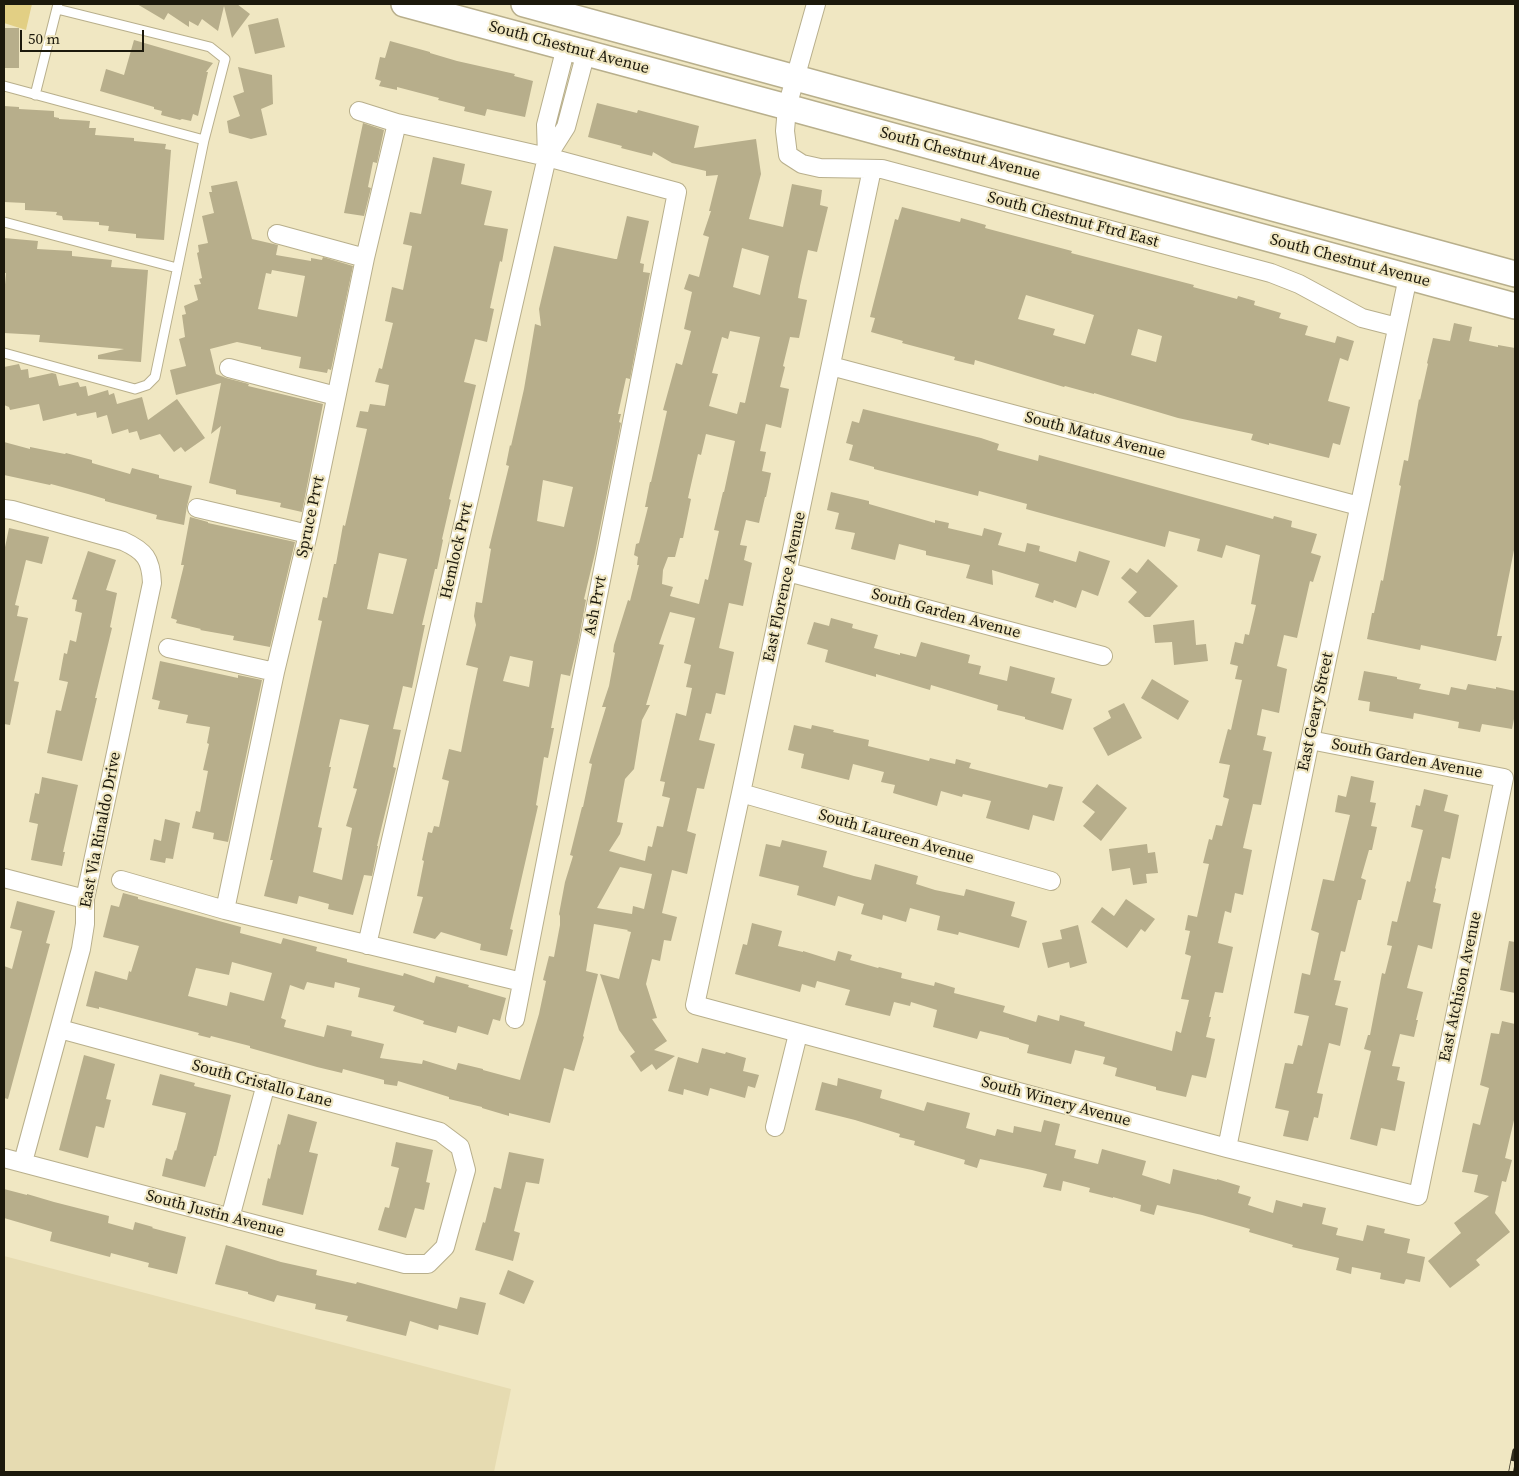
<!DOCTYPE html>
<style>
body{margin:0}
#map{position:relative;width:1519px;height:1476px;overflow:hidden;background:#f0e7c2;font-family:"Source Serif 4",serif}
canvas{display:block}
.frame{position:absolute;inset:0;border:5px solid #1c190c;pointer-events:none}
.scale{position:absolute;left:20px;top:30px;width:124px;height:22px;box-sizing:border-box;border:2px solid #1c190c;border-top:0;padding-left:6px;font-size:15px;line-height:18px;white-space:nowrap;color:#1c190c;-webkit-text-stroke:4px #f0e7c2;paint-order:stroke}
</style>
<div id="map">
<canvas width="1519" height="1476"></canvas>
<div class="frame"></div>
<div class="scale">50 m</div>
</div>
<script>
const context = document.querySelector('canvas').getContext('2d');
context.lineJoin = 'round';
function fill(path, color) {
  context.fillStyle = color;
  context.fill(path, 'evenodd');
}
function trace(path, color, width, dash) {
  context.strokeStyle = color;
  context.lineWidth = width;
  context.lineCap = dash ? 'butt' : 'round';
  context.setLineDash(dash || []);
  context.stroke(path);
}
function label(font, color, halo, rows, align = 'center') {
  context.font = font + ' "Source Serif 4",serif';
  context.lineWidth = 4.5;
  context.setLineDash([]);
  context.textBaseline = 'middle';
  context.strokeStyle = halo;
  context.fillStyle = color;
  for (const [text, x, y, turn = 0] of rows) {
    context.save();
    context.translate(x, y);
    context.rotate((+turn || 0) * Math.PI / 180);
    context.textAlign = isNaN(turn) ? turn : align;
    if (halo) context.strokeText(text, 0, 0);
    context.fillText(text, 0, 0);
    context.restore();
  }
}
fill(new Path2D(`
 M4,1256l507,133 -17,83h-490z`), '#e6dbb1');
fill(new Path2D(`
 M4,4h28l-6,26 -22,-7z`), '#e2cf84');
fill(new Path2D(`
 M137,4h100l13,10 -18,24 -8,-32 -6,25 -16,-12 -4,7 -9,-5v6l-21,-14 -4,7z
 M278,18l7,29 -30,7 -7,-29z
 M4,28h15v40h-15z
 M134,40l79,23 -7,9h2l-10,44 -5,-2 -2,7 -9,-2 -2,1 -19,-5 1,-4 -8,-2v-2l-54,-16 6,-22 18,6z
 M390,41l40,11v1l27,8 58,13 -1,2 19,5 -8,36 -38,-8 -2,7 -21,-5 1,-4 -27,-7 1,-2 -42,-11v3l-18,-4 2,-5 -6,-2 5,-22 5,1z
 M238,67l34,8 1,29 -12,5 6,26 -16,4 -22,-6 -2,-12 13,-5 -7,-20 11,-4z
 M597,103l40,10 1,-3 61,16 -5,22 62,-9 5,35 -12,45 34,8 9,-43 30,6 -2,15 8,2 -11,45 -9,-2 -8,36 -2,12 9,2 -8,38 -9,-1 -7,29 2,1 -5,20 9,2 -8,39 -15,-4 -6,27 6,1 -4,19 9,2 -5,24h-1l-6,26 -13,-3 -6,25 7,1 -3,14 8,3 -9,43 -14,-3 -10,45 15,4 -9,43 -9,-2 -5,21 -5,-1 -7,27 16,4 -11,45 -7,-1 -10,43 9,3 -9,40 -15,-4 -10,43 15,4 -6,24 -7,-1 -4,21 -8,-2 -6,25 11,34 -5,1 15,22 -13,9 21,6 -19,14 -4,-6 -11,8 -11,-16 5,-4 -16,-22 -19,-56 19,5 12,-47 -4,-1 1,-1 -34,-6 -8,47 12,3 -15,62 1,1 -10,34 -10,-3 -14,55 -41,-10v3l-27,-8v-1l-33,-8v-2l-51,-16 -1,5 -13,-2v-4l-41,-11 -1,4 -25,-6 -67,-19v-2l-39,-10 -1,2 -12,-3 1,-2 -100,-26v2l-13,-3 9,-35 32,9 2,-9 2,1 8,-26 -36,-9 8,-32 8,2 4,-14 15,4v2l103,28 -1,6 41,11 2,-6 34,9 -1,4 31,8v3l56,14 1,-3 30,10 2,-7 33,9 -1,2 38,11 -6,23 -7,-2 -5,16 -30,-9 -2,7 -33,-9 1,-3 -31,-10 2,-5 -37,-9 2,-9 -25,-6 -1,6 -27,-6 -3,8 -14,-5 -9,33 5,2 -2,7 40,10 3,-12 25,6 -1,5 33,8 -4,14 42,6 1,-4 33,10 2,-7 25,6v1l37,10 19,-66 7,-33 -3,-1 6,-24 5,1 6,-32v-9l-1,-2 6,-32 8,-26 -3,-1 12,-48h1l9,-43 -3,-1 17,-56h-4l7,-21 6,-33 -2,-1 1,-7 14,-45 2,1 9,-36h-2l1,-8 -4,-2 2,-11 3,-1 9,-36h-3l5,-25h1l16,-71 -4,-1 13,-47 6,2 9,-34 -7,-2 8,-37 -8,-3 5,-15 10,3 10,-40 -6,-2 8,-24h-2l9,-36 -12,1v-5l-34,-8 -19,-11 -1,4 -31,-8 1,-2 -34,-9zM742,248l27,8 -9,39 -27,-8zM730,331l30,6 -15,66 -5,-1 -3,12 -28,-8 9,-32 -6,-1 10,-36 6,2zM706,434l29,7 -11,51h-1l-9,38 5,1 -11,49 -3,-1 -6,25 -29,-8 3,-9 -11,-3 1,-14 5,-13h7l5,-19h3l8,-39 -3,-1 10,-44 3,1zM670,612l25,6 -11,45 7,2 -5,22 6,1 -6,28 -10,-3 -16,68 5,1 -3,14 8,2 -7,29 -6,-1 -5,21 -4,-1 -3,15 -36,-10 11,-17 3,-11 -6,-1 8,-43 9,-10 8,-49 8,-15h-4l18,-60 -5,-1zM620,867l32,7 -8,35 -11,-3 -1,8 -35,-6zM232,962l40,11 -8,28 -34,-9 -3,14 -39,-10 8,-28 33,7z
 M4,106l15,1v2l35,2v6l5,1v1l31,2 -1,7h7l-1,7 39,3v3l32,3 -1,5 6,1 -7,90 -28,-2v-4l-28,-3 1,-5 -10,-1v-3l-36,-2 -1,-4 -6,-1 1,-3 -32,-2v-7l-21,-1z
 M363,123l21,7 -7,33 -4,-1 -5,25 3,1 -7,28 -20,-3z
 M433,157l32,7 -4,20 31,7 -8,34 24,4 -6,33 -2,-1 -10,47 4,1 -7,33 -12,-3 -11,43 12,3 -27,114 2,1 -9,39 1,1 -6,29h-2l-13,56h3l-13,63 -9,-2 -10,43 8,1 -8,37 3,1 -19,78h1l-6,30 -8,-1 -11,40 -25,-6 1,-5 -30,-8 -2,8 -33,-8 9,-36h-3l52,-239 -4,-1 5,-23 4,1 7,-34h2l7,-39 2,1 22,-97 -11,-2 4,-16 8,1 2,-8 15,2 4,-21 -14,-3 4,-14 3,1 11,-46 -8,-2 7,-34 11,3 9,-44 -9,-2 7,-32 11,2zM379,553l28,6 -14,55 -26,-5zM340,719l29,6 -16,63 4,1 -11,37 6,2 -10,52 -29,-8 9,-44 -4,-1 13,-60h-2z
 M237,181l15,58 26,6 -2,10 35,6v-3l11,2 1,-3 30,9 -22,104 -3,-1 -1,4 -28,-5 2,-11 -40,-8v-2l-24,-5 -27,7 6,25 10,4 23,6 -1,2 75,18 -21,108 -22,-5 1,-4 -45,-9v-4l-27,-7 12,-57 -10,8 10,-51 -45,12 -6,-25 16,-4 -7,-27 6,-2 -3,-22 4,-1 -2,-8 14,-6 -4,-15 7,-1 -2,-5 3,-1 -5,-25 2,-1 -1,-7 10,-2 -6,-27 12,-3 -5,-21h3l-1,-6zM272,270l33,6 -8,41 -39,-8 8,-36 5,1z
 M902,207l58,15 1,-4 25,7 -1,3 87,23 -1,2 123,32 -1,2 44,12 1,-3 17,5 -1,4 27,8 -2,5 29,8 -3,9 30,8 2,-7 17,5 -6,20 -8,-3 -12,43 22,6 -10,38 -7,-2 -4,15 -60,-15v2l-18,-5 2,-6 -75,-16 -84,-25v1l-29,-8 -1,1 -89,-27 -1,5 -20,-5 1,-3 -53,-14 1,-2 -32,-9 4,-14 -5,-1 25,-98 3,1zM1026,295l68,20 -9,29 -32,-9 2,-6 -37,-10zM1138,329l24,7 -6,26 -25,-7z
 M627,216l22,5 -9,42 4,1 -1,8 7,1 -20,106 -4,-1 -8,36h3l-2,8 2,1 -26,130 -11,46 2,1 -8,43 -8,33 -9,-2 -10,54h3l-6,30 -4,-1 -8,48 2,1 -28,123 3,1 -6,26 -27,-6 1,-6 -40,-12 -6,7 -22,-6 10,-36 -6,-1 7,-35 -2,-1 6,-28 4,1 2,-7 5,1 10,-46 -7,-2 7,-30 12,3 9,-46 8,-38 -12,-3 10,-40 -2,-9 2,-14 6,1 9,-54 -2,-1 20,-82 -3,-1 4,-20 1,1 13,-57 11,-65 6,2 -2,-17 15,-63 61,13h2zM543,480l30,7 -9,40 -27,-6zM510,656l23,5 -4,26 -26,-6z
 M4,238l34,3 -1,8 35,2v5l40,4 -1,7 37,3 -7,92 -43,-3v-4l26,-6 -85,-7 1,-7 -36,-2v-37l2,-23h-2z
 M1454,323l18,4 -3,14 29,6v-2l17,3v197l-18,91h5l-6,25 -75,-16 -1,5 -53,-11 5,-26h2l7,-33 2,1 18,-95 -2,-1 5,-25 4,1 11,-62 1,1 8,-36 -1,-1 6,-25 17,3z
 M19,364l2,6 7,-1 1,9 23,-5 4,1 3,12 19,-4 2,5 6,-1 2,10 20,-6 1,5 5,-2 3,11 25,-7 6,23 29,-21 28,39 -20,14 -4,-5 -7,5 -14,-18 -20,6 -3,-9 -8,2 -1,-4 -16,5 -5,-19 -10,3 -1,-6 -19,4 -1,-3 -33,8 -4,-17 -29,6 -1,-3 -5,-2v-38z
 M863,409l118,29 18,6 -2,6 41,11 1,-6 234,64 1,-3 18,5 -1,6 26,7 -6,19 10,3 -8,26 -3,-1 -13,57 -13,-3 -7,31 10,3 -8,44 -17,-4 -5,26 9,2 -3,13 9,2 -11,53 -8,-1 -10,44 9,2 -9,45 -8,-2 -4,20 -6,-2 -7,32 15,4 -10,46 -8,-1 -6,25h2l-5,20 9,2 -5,23 -4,16 -14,-3 -6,22 -30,-7v-3l-41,-11 2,-8 -14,-4 2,-7 -30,-7 -4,14 -44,-11 2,-8 -20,-6v-1l-29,-7 -3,8 -44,-12 4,-17 -26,-8 -1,4 -16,-4 -4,14 -45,-11 5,-15 -33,-9 -2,7 -13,-4 -2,8 -65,-18 8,-30 4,1 5,-22 30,8 -4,15 25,6v-1l32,10 3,-10 14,4 -2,5 28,8 1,-1 23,6 -1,5 33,8 1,-4 20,6 -1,5 51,13 -2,6 33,10 2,-7 21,6 1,-6 25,7 -1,4 88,25 4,-20 5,2 8,-33 -8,-1 10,-43 -6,-2 5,-23 -5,-1 3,-15 9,2 12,-53 -6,-1 6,-24 3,1 4,-15 6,1 7,-27 -6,-2 7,-32 -11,-2 9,-34 3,1 11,-50 -7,-1 3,-13 -8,-2 5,-22 8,2 2,-10 4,1 7,-30 -5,-1 9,-49 -34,-10 -4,13 -25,-7 3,-12 -31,-8 -4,16 -139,-38 1,-5 -48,-13 -1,5 -104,-27v-2l-25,-7 4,-15 -7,-2 6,-22 7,2z
 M4,442l26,7v-2l35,7 1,-1 26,7v3l38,11 2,-6 27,7v3l33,8 -5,20 -3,19 -28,-6 1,-4 -52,-14v-2l-17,-5 -37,-10 -1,1 -46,-10z
 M831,492l38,9v3l66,19v-3l14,3 -1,5 34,8 2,-8 18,5 -4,12 27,7 2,-9 13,3 -1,5 37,11 3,-11 31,10 -12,35 -16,-6 -6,18 -22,-8 -1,3 -18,-6 4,-13 -47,-14 1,15 -27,-7 4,-13 -44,-10v-4l-27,-7 -4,16 -44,-11 4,-16 -20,-4 4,-16 -12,-3z
 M190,517l18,5v1l87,19 -25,105 -37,-7 1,-4 -34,-6 1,-1 -25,-6 1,-3 -6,-2 13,-53h-3z
 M9,528l40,9 -7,27 -16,-4 -11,45 4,1 -2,10 11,2 -14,63 5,1 -9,43 -6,-1v-172z
 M88,551l28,9 -10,30 11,3 -7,34 2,1 -17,70h2l-15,63 -35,-8 9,-43 5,1 7,-29 -9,-2 5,-27 3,1 3,-14 6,2 6,-29 -7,-2 2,-11 -5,-1z
 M1148,559l30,27 -28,31h-5l-17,-15 9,-10 -16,-14 9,-10 7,5z
 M831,618l22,6 -1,4 26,7 -4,13 26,7v-2l16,4 5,-15 49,13 -2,8 13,3 -2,8 28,7 3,-15 45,12 -4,15 21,6 -9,31 -38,-11v-2l-28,-7 1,-5 -67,-20 -1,5 -54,-16v3l-51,-15 3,-12 -21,-6 7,-22 15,4z
 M1194,620l2,25 10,-1 2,17 -34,4 -2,-23 -17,1 -2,-18z
 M160,661l78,17v-3l24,5 -34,162 -15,-3 1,-6 -22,-5 4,-17 4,1 8,-41 -5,-1 6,-26 -2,-1 3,-16 -24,-4 2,-8 -30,-6 2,-8 -8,-2z
 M1364,671l33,6v2l24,5 -2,5 30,6 2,-8 15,3 2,-6 28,5v-2l19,4v28h-1l-2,10 -30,-5 -2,8 -22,-4 1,-6 -45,-9 -1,6 -44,-8 1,-9 -12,-2z
 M1152,679l37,22 -11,19 -37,-22z
 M1124,703l18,35 -34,18 -15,-28 18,-10 -3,-7z
 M794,725l17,4 1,-4 22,5 -1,2 36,8 -1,6 61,15 1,-3 25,6 1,-5 15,4 -2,5 78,20 2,-4 14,3 -9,34 -21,-6 -4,15 -43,-12 5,-17 -28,-7 -1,3 -21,-6 -4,15 -44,-13 2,-8 -14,-3 3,-10 -31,-8 -4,16 -48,-12 3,-14 -16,-4z
 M1351,776l23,5 -4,21 6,1 -5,23 6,1 -5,23h-3l-8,28 5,2 -5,20h-3l-13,52 -4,-1 -7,29 7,1 -6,24 13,3 -8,38 -11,-3 -12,50 6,1 -5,24 -4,-1 -6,24 -25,-5 6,-25 -14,-3 10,-45 8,1 5,-19 4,1 7,-30 -15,-3 8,-40 8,2 9,-42 -8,-3 12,-51 11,2 16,-66 -15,-3 3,-17 8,2z
 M42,777l36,8 -15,67h2l-3,14 -31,-6 7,-36 -9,-2 6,-29 4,1z
 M1097,784l30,24 -26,33 -18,-15 12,-14 -13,-10z
 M1424,789l24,6 -4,16 15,4 -9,44 -8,-2 -7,31 1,1 -3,13 8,2 -9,45 -14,-4 -11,43 16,4 -7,28h2l-4,17 -14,-3 -8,32 8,1 -3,13 8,2 -10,49 -14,-3 -4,18 -27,-7 21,-88 -7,-2 4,-14h2l12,-62 3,1 7,-28 -5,-1 5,-24 5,1 10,-41 3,1 13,-52 -12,-3 5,-22 4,1z
 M165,819l15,4 -7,36 -7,-1 -1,5 -15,-3 4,-21 7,2z
 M782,840l45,11 -4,16 31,9 17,4 4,-16 43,12 -2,8 19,6 29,6 2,-7 49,13 -4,14 16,5 -8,27 -60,-16 -1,3 -21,-5 3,-14 -30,-8 -4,14 -23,-7 -1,5 -21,-6 3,-10 -26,-8 -3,10 -38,-11 2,-9 -40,-10 7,-32 14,3z
 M1147,844l1,9 7,-1 3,21 -12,1 1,9 -14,2 -3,-17 -18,3 -3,-22z
 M1126,899l29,20 -10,13 -4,-3 -14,19 -36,-26 11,-15 12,9z
 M17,901l38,10 -9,32 4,1 -42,155 -4,-1v-132l8,3 10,-38 -12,-3z
 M1078,925l9,38 -17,5 -1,-6 -21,6 -6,-25 20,-4 -2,-9z
 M1509,941l6,1v51l-15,-3z
 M1502,1021l13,3v92l-10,42 7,2 -6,22 -4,-1 -7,32 15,19 -34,28 4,5 -30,23 -22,-27 33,-28 -7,-10 35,-27 -15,-4 4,-17 -16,-3 11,-49 7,2 9,-37 -9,-3 11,-52 8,1z
 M702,1048l23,6 1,-2 20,6 -3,13 16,4 -4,13 -7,-2 -3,12 -35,-10 -2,8 -24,-7 -1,6 -15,-4 10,-34 20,6z
 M84,1055l31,9 -9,35 5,1 -7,28 -8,-2 -8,32 -29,-8z
 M160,1074l35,9 -1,3 37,9 -15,61h-2l-9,31 -43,-11 4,-18 6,2 3,-10 1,1 10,-38 -34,-8z
 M838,1078l44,12 -2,8 44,13 3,-9 43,11 -4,15 29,8 2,-7 16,4 1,-7 27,6 3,-12 16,4 -5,21 21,5 -2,8 24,6 4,-15 44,12 -4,14 28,9 3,-15 44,11v-1l23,7 -2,7 13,4 -3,8 25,8 3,-13 26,7 1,-4 23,5 -4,16 16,4 -2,7 27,6 4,-16 18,4 -1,4 26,6 -3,14 18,4 -5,25 -14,-3 -2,5 -24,-5 1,-6 -29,-6 -1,7 -15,-4 3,-12 -47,-11 1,-2 -44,-13 1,-3 -48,-14 -45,-10 -3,10 -14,-4 1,-6 -28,-8v1l-24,-6 1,-4 -27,-7 -2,10 -18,-4 4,-13 -15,-4 -52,-11 -3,9 -13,-4 1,-4 -51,-15 1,-4 -16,-4 1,-3 -45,-14 -40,-10 7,-28 15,4z
 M288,1114l29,8 -8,30 9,2 -15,61 -41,-10 6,-27 2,1 8,-35 2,1z
 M396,1142l37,8 -7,32 4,1 -6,27 -9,-2 -9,30 -28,-8 7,-23 4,1 10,-40 -8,-2z
 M509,1152l35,7 -5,25 -13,-2 -12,49 6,2 -7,28 -38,-11 8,-28 2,1 9,-36 7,2z
 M4,1189l23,6v-1l27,8 55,14 -1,7 25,7 2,-8 18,5 -1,1 34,9 -9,37 -29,-7 1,-4 -38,-10 -1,4 -60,-16 2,-9 -48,-14z
 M226,1245l55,17 36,8 -1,5 40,9 1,-2 100,27 3,-12 26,6 -8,32 -39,-10 -1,5 -28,-9 -4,15 -60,-15 2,-5 -33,-7 1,-5 -39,-9 -3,7 -26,-8v-2l-33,-8z
 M508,1270l26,11 -10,23 -25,-10z`), '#b7ae8b');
const lane = new Path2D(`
 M57,9l153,38 15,12 -21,81
 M4,86l200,54 -49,237 -8,8 -12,4 -131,-36
 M35,95l23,-91
 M4,222l173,46`);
const street = new Path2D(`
 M816,4l-29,103 -2,24 3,24 14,9 18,4 62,1 389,104 28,11 63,34 35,9
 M359,111l38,12 150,34 130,35 -162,827
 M547,157l19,-30 20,-75
 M872,169l-131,624 -46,212 532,143 191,48 86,-418 -194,-38
 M277,234l88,24
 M831,366l528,140
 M229,368l107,28
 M197,508l111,26
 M4,509l8,1 111,31c22,10 28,18 29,42l-67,316v25l-4,25 -58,213
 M788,572l315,84
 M168,648l107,24
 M741,793l310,88
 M4,878l81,21
 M121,880l104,30 297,72
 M225,910l50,-238 33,-138 57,-276 32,-135
 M367,945l180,-788 -1,-32 20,-78
 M775,1127l23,-93
 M1227,1148l83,-408 98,-463
 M4,1158l401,106h23l17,-17 21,-77 -6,-23 -20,-15 -380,-103
 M230,1218l36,-134`);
const secondary = new Path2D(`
 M404,4l383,103 728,199
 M524,4l991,270`);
trace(lane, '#b8af8c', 11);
trace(street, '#b8af8c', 20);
trace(secondary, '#b8af8c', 28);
trace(lane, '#fff', 9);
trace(street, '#fff', 18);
trace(secondary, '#fff', 25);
const rail = new Path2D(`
 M1511,1472l4,-21`);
trace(rail, '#363222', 5.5);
trace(rail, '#f0e7c2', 4, [11]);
label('16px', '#1c190c', '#f0e7c2', [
 ["South Chestnut Avenue",569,48,15],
 ["South Chestnut Avenue",960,154,15],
 ["South Chestnut Ftrd East",1073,220,15],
 ["South Chestnut Avenue",1350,261,15],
 ["South Matus Avenue",1095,436,15],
 ["Spruce Prvt",311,517,-78],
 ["Hemlock Prvt",457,551,-77],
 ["East Florence Avenue",785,587,-78],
 ["Ash Prvt",596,606,-79],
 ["South Garden Avenue",946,614,15],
 ["East Geary Street",1316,712,-78],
 ["South Garden Avenue",1407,759,11],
 ["East Via Rinaldo Drive",101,830,-79],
 ["South Laureen Avenue",896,837,16],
 ["East Atchison Avenue",1461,987,-78],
 ["South Cristallo Lane",262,1084,15],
 ["South Winery Avenue",1056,1102,15],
 ["South Justin Avenue",215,1214,15]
]);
</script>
